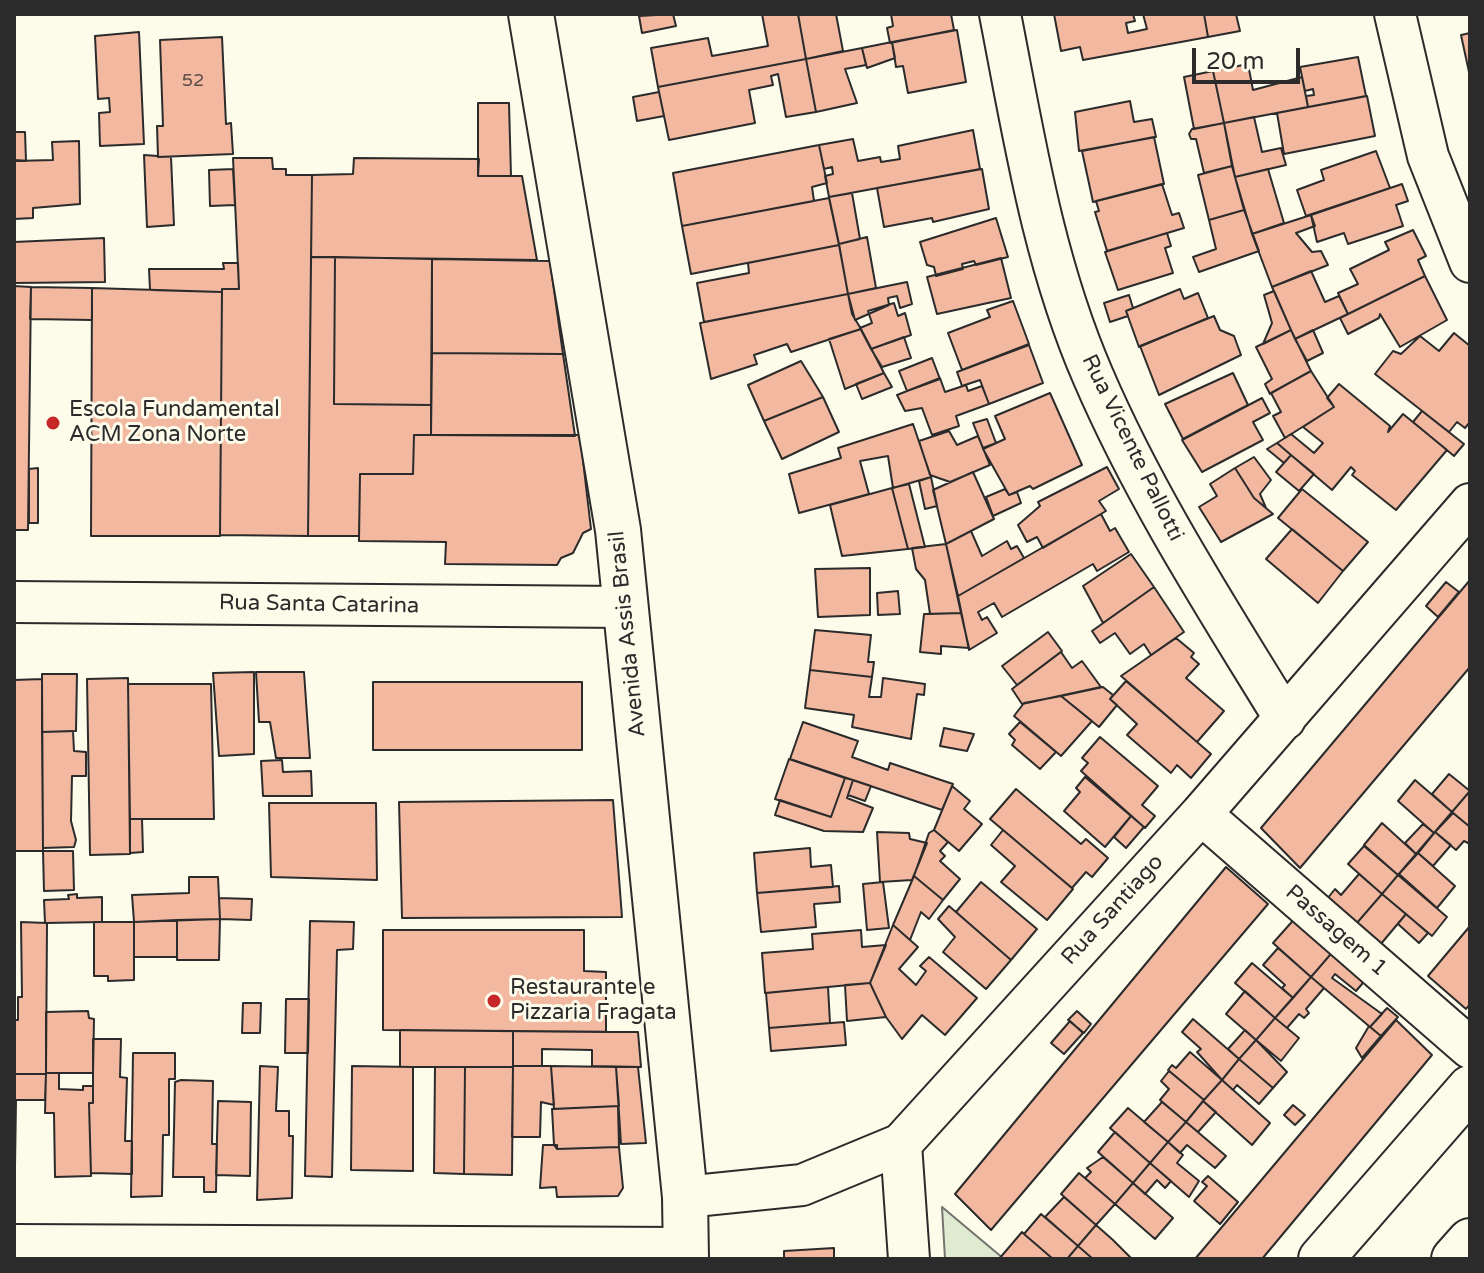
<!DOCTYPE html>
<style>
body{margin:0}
#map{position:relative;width:1484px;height:1273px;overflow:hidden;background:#fdfbea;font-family:"Varela Round",sans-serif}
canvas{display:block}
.frame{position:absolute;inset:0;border:16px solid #2b2b2b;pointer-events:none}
.scale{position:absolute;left:1192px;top:48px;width:108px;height:36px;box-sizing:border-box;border:4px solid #2b2b2b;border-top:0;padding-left:10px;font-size:24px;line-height:28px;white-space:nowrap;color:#2b2b2b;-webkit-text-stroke:6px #fdfbea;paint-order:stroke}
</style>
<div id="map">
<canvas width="1484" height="1273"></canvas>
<div class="frame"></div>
<div class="scale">20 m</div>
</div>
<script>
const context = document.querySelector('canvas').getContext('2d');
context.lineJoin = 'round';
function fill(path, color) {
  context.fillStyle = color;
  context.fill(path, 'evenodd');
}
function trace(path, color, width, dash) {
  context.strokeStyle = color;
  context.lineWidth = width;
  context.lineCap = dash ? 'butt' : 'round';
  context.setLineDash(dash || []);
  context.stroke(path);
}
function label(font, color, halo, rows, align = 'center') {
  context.font = font + ' "Varela Round",sans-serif';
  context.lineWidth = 6;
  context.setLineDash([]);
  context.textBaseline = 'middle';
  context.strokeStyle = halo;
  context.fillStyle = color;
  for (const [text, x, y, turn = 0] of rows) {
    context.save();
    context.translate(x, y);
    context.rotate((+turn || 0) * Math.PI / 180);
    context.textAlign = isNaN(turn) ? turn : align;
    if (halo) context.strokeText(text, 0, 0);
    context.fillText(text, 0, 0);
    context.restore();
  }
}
const green = new Path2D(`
 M942,1207l62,52h-59z`);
fill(green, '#deebd1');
trace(green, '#74746e', 2);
const building = new Path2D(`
 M673,14l3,12 -34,7 -3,-17z
 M762,14h36l8,45 -148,28 -7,-39 57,-10 4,18 56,-10z
 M798,14h38l7,37 -37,8z
 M891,14h60l3,16 -64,13 -3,-15 6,-2z
 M1054,14h79l2,7 -9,2 2,10 19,-4 -4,-15h61l4,23 -125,23 -3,-13 -19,4z
 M1204,14h32l4,17 -32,6z
 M957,30l9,52 -58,11 -5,-27 -7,1 -4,-25z
 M139,32l5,112 -44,2 -1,-33 11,-1 -1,-14 -11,1 -3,-63z
 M1470,33v39h-1l-8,-37z
 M222,37l4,87 5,-1 2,31 -75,3 -1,-31h6l-3,-86z
 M892,42l3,16 -28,10 -5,-20z
 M862,48l4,17 -21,4 12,34 -41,9 -10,-53z
 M1358,57l8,39 -58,11 -2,-11 8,-1 -1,-6 -8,2 -5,-24z
 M806,59l10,53 -30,5 -8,-43 -7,2 2,9 -24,5 6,33 -86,17 -11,-53z
 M1248,64l5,26 49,-13 6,30 -84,16 -11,-52z
 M1213,71l11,52 -30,6 -10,-52z
 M659,92l5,24 -27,5 -4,-24z
 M1367,96l8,40 -91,18 -7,-41z
 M1130,101l4,21 18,-3 4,18 -77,14 -4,-39z
 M478,103h31l2,73h-33z
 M1254,117l8,35 19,-4 5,17 -51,12 -11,-54z
 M1224,123l8,43 -28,7 -8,-34h-5l-2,-5 3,-5z
 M973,130l7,39 -151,28 -4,-21 8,-2 -1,-7 -8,2 -5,-24 34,-6 5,22 22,-4 1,5 19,-3 -2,-13z
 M14,132h11l1,29 -12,-1z
 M1154,137l10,47 -71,18 -11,-51z
 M79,141l1,63 -47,4v10l-19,1 1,-58 38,-1 -1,-18z
 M819,145l8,38 -15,4 2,14 -132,25 -9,-53z
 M1376,151l14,37 -84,28 -9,-26 27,-10 -3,-10z
 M144,155l27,2 3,68 -27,2z
 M233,158h39l1,11h13v6h26l-4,361 -88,-1 2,-246h17z
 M354,158l125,1 -1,17h44l15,84 -226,-3 1,-82 41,-1z
 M1232,166l12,44 -35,10 -11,-45z
 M233,169l2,36 -25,1 -1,-36z
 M982,169l7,40 -56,13 -1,-4 -48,9 -7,-39z
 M1268,169l16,54 -32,11 -17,-57z
 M1162,184l10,31 7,-2 5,15 -77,23 -12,-39 4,-1 -3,-10z
 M1402,184l6,17 -12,4 7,21 -55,18 -4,-11 -27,9 -6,-27z
 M852,193l8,46 -21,5 -10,-47z
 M829,198l10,47 -148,29 -9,-48z
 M1244,210l15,41 -60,21 -6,-15 23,-8 -7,-29z
 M1311,215l4,11 -19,7 16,19 9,-1 7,14 -56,22 -20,-53z
 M996,218l12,39 -32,8 -2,-4 -12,3 1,5 -27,7 -2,-9 -7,-2 -7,-23z
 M1413,230l13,26 -8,4 7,16 -77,38 -10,-21 20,-9 -8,-15 39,-19 -4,-8z
 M1167,233l4,13 -6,2 8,25 -55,17 -13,-38z
 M867,237l9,51 -28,6 -9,-50z
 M104,238l1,44 -91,1v-41z
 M839,245l9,49 -144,28 -7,-39 52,-10 -1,-10z
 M311,257h24l-1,147 97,1v30h-17l-1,39h-53l-1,62h-51z
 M335,257l97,2 -1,146 -97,-1z
 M1001,258l10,40 -74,16 -10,-37z
 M432,259l118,2 13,93 -131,-1z
 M223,263h15l1,26h-17v3l-72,-2 -1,-21h75z
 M1311,271l14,31 14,-6 9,18 -53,25 -23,-52z
 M1425,276l22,44 -47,27 -20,-33 -1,4 -31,16 -8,-16z
 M907,282l5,22 -12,4 -3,-12 -9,2 1,7 -34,15 -7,-26z
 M14,286l17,1 -3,243h-14z
 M31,287l61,1v32l-62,-1z
 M92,288l130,4 -2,244h-129z
 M1180,289l4,10 14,-6 10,25 -69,29 -13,-36z
 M1274,291l17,39 -28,14 9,-21 -8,-28z
 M848,294l4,20 9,15 -70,23 -4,-8 -33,11 3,9 -46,15 -11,-56z
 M1129,295l4,13 -7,3 2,5 -18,6 -6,-19z
 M1013,301l16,43 -67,26 -14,-37 42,-16 -3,-7z
 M894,303l4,13 7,-3 6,22 -40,14 -11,-21 12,-5 -4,-12z
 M1214,316l6,14 14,6 7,19 -82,40 -19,-49z
 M861,329l23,44 -39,16 -16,-50z
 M1291,330l20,41 -41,23 -5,-10 7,-5 -16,-32z
 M1313,330l10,23 -16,8 -12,-22z
 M1454,333l16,13v76l-5,6 -8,-6 -8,10 -74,-58 18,-23 8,3 19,-18 19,15z
 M904,337l7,21 -29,9 -11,-18z
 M1029,345l14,38 -54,21 -9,-24 -18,6 -5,-14z
 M432,353l131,1 12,82 -144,-1z
 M932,358l8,21 -33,12 -8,-20z
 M801,361l22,36 -59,24 -16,-36z
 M1311,371l23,36 -49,31 -12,-22 8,-4 -10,-19z
 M884,373l8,14 -30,12 -6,-15z
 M1233,373l15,32 -65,34 -18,-35z
 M940,378l5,14 21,-7 2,6 14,-5 7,18 -33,12 3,10 -27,9 -10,-27 -17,3 -8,-16z
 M1339,384l51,42 -2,6 15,-18 44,36 -51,60 -44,-35 3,-4 -4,-4 -19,23 -55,-47 14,-9 23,19 9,-10 -20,-16 31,-20 -7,-9z
 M1050,393l32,72 -49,24 -3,-3 -21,9 -26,-46 22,-10 -10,-23z
 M823,397l16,35 -57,27 -18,-38z
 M1262,398l8,15 -17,9 10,18 -61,32 -20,-32z
 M1422,411l42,33 -10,12 -41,-34z
 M987,419l9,24 -13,5 -10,-25z
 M913,424l18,53 -38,11 -5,-32 -28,5 9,33 -70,19 -10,-39 52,-16 -3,-10z
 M949,431l8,14 21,-9 12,29 -40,17 -20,-7 -11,-34z
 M414,435h166l11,94 -8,4 -10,20 -12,5 -4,7 -112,-1 1,-22 -87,-1 1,-67h53z
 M1277,443l14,12 -7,8 -17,-14z
 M1291,455l23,19 -15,17 -23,-19z
 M1254,457l17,23 -11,14 6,14 -12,-10 -19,-30z
 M1107,467l12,22 -20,12 7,10 -63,37 -6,-11 -10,5 -9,-17 22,-19 -2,-4z
 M38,468v55h-9v-54z
 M1235,468l19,30 19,16 -52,28 -22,-35 18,-11 -7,-12z
 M973,472l21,47 -48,25 -13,-54z
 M931,477l6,29 -12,3 -6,-28z
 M909,484l16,63 -17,2 -16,-61z
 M892,488l16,61 -66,7 -12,-51z
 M1005,489l4,6 8,-3 4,11 -28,13 -7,-19z
 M1302,489l66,53 -25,29 -65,-53z
 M1101,514l9,17 5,-3 14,24 -32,19 -4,-7 -91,53 -8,-14 -16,9 4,8 5,-3 10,16 -28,17 -11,-54z
 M1292,529l51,42 -25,32 -52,-44z
 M971,531l11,25 25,-15 4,8 6,-3 7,12 -66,38 -12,-52z
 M946,544l15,69 -31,1 -5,-34 -9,-11 -4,-21z
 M1131,554l23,33 -51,36 -20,-37z
 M870,568v47l-52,2 -3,-48z
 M1470,580v87l-170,201 -39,-40z
 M1446,582l13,10 -21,25 -12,-11z
 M1154,587l30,45 -33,23 -7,-11 -14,10 -15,-21 -15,10 -8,-12z
 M898,591l2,23 -22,1 -1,-22z
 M961,613l8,35 -28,-2v8l-21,-2 4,-38z
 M815,630l56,5 -3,27h6l-2,15 -62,-7z
 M1048,632l14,19 -45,34 -15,-19z
 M1176,638l18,15 -3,4 8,7 -13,14 38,33 -27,31 -76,-66z
 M1061,652l11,16 10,-7 19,26 -79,17 -10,-15z
 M810,670l62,7 -3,20h12l2,-19 42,6 -1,11 -7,-1 -6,45 -59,-12 2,-12 -49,-7z
 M254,672v82l-35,2 -6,-83z
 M256,672h48l6,86h-34l-6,-36h-11z
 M42,674h35l-1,57 -34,1z
 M128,678l2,176 -40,1 -3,-176z
 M42,679l1,172h-29v-171z
 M1126,681l85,73 -20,24 -14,-13 -6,8 -44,-38 10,-11 -27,-25z
 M373,682h209v68h-209z
 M128,684h83l3,135h-84z
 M1103,687l10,8 -3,4 7,6 -18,22 -38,-31z
 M1061,696l31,25 -31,35 -47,-40 10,-13z
 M803,722l55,19 -6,16 36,13 2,-7 63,21 -11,26 -152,-51z
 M1020,722l36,30 -16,17 -28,-24 3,-5 -6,-6z
 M944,728l30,6 -7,17 -27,-5z
 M73,731l1,20 12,1v24h-14l-1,45 5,19 -2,7 -31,1 -1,-116z
 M1100,737l58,49 -16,19 13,11 -10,12 -64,-57 7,-8 -6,-5z
 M789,759l56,19 -14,39 -56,-18z
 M282,760l1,12 28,-1 1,25h-49l-2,-35z
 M1449,774l21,17 -18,21 -20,-18z
 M1085,777l46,39 -26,31 -41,-36 16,-19 -4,-4z
 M845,778l8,2 -6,18 26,10 -10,24 -39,-1 -49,-16 5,-15 51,17z
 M853,780l18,6 -6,15 -17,-6z
 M1415,780l37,32 -18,21 -36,-32z
 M952,786l18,15 -6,8 18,15 -23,27 -25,-21z
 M1016,789l65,55 5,-5 22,19 -16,19 -6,-5 -14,16 -82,-69z
 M1470,791v36l-18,-15z
 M613,800l9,117 -220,1 -3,-116z
 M269,803h107l1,77 -106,-3z
 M1453,813l17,14v17l-6,-3 -8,9 -21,-18z
 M1131,816l13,11 -18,21 -12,-11z
 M130,819h12l1,33 -13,1z
 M1382,823l34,31 -18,21 -34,-30z
 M1423,824l11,9 -18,21 -11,-11z
 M934,830l14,12 -8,9 5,5 -5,5 20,18 -17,21 -29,-24 15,-43z
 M1003,830l70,59 -26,31 -46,-38 14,-16 -24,-21z
 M877,832l32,1 1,6 17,4 -15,37 -32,2z
 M1435,832l16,13 -18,21 -15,-13z
 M1364,846l34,29 -16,19 -34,-30z
 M810,848l1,19 20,-2 2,22 -76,6 -3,-40z
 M43,851h30l1,39 -30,1z
 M1418,853l37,33 -18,22 -38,-34z
 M1226,867l42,37 -277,326 -36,-36z
 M1359,874l23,20 -26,30 -29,-25 8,-10 6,6z
 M1398,875l49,42 -15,19 -50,-42z
 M914,876l29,24 -14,19 -8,-7 -11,28 -17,-15z
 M189,877h29l2,42 -86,3 -2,-27 57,-2z
 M883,882l6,46 -22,2 -4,-46z
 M981,882l56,47 -26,31 -55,-48z
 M839,886l1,16 -26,2 2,23 -55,5 -4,-39z
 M77,894v4l25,-1v25l-57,1 -1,-23 25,-1 -1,-4z
 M1382,894l24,20 -26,31 -24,-21z
 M219,898l33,1 -1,21 -31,-1z
 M949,906l62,54 -25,29 -43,-37 12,-15 -17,-18z
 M1406,914l22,19 -9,10 -21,-19z
 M1298,915l38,33 -25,29 -38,-34z
 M220,919l-1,41h-42v-40z
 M177,920v37h-43v-35z
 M310,921l44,1 -1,27 -16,1 -5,227 -27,-1z
 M21,922l26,1 -1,151h-32v-54h4v-23h4z
 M94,922h40v58l-26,1v-5h-14z
 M893,925l25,22 -19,22 17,16 10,-14 -6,-5 9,-9 48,41 -32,37 -23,-20 -20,24 -16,-22 -16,-34z
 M1470,926v78l-4,5 -38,-33z
 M383,930h201v41l22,1v60l-223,-2z
 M861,930l1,17 24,-2 -16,38 -105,10 -3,-40 51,-4 -1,-15z
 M1278,948l33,29 -18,21 -11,-10 3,-3 -22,-20z
 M1336,948l32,29 -12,14 -21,-17 -3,4 50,36 -12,13 -59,-50z
 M1252,963l41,35 -18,20 -40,-35z
 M1311,977l13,11 -18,21 3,4 -5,5 -5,-4 -12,14 -12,-10z
 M870,983l16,34 -39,4 -2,-36z
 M828,987l2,36 -61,5 -3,-35z
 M1245,991l30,27 -19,22 -30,-26z
 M286,999h23l-1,54h-23z
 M243,1003h18l-1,30h-18z
 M1387,1008l11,9 -17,19 -11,-9z
 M88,1011l1,7 5,1 -1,54h-47v-61z
 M1077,1011l14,13 -7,9 -16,-13z
 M1275,1018l24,20 -18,23 -25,-21z
 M1193,1019l46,40 -17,21 -25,-28 4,-3 -19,-17z
 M1396,1020l36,35 -170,204h-67z
 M1070,1021l13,12 -19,21 -13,-11z
 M844,1022l2,23 -75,6 -2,-23z
 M1369,1026l12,10 -19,22 -6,-10z
 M400,1030l113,1v36h-113z
 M1245,1030l11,10 -17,19 -11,-10z
 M513,1031l125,1 3,35 -49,-1v-16l-50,-1v17h-29z
 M93,1039h28l-1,38 7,1 -2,63h7v33l-41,-1 -2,-70h4z
 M1256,1040l31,32 -14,16 -34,-29z
 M1190,1052l32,28 -18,20 -36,-30 4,-5 4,3z
 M133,1053h42v26h-6v56h-6l-1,61 -31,1z
 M1239,1059l34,29 -14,16 -22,-19 -4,5 -11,-10z
 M260,1066l18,1 -2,44h13v25h4l-1,62 -35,2z
 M352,1066l61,1v104l-62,-1z
 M513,1066h38l3,39 -13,-3 -1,35h-28z
 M551,1066l65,1 3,39 -65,3z
 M435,1067h30l-1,107 -30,-1z
 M465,1067h48l-1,108 -48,-1z
 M616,1067h22l8,76 -25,1z
 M1169,1071l35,29 -18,22 -26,-22 9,-11 -8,-8z
 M46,1073h13v16l24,1v-4h10v17h-4l2,73 -36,1 -1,-64h-9z
 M14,1074h32l-1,26h-29l-1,67z
 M181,1080l32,1 -1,63h5l-1,48h-12v-15h-31l2,-95z
 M1222,1080l48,43 -18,22 -49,-44z
 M218,1101l33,1 -1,74 -34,-1z
 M1203,1101l13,11 -18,20 -12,-10z
 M1162,1102l24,20 -18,20 -24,-20z
 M1293,1105l12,10 -10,10 -11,-10z
 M618,1106l1,41 -62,2 -3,-4 -2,-36z
 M1128,1108l40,34 -18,21 -40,-35z
 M1186,1122l40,34 -11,12 -28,-23 -7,8 -12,-11z
 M1115,1132l35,31 -17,20 -35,-31z
 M1168,1142l15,13 -6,8 22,18 -10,16 -39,-34z
 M543,1145h14v4l62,-2 4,41 -5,8 -61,1 -1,-10 -16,1z
 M1103,1157l30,26 -18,21 -30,-26 6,-6 -4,-4z
 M1150,1163l21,18 -6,7 -8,-8 -12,14 -12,-11z
 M1079,1173l36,31 -19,21 -35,-31z
 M1208,1176l30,26 -18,22 -26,-23 13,-15 -5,-4z
 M1133,1183l40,35 -18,21 -40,-35z
 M1064,1197l32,28 -18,21 -33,-29z
 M1041,1214l37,32 -11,13h-14l-29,-25z
 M1096,1225l17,15 19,19h-39l-15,-13z
 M1022,1232l2,2 29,25h-54z
 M1078,1246l15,13h-26z
 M834,1248v11h-50v-8z`);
fill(building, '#f2b8a0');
trace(building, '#2b2b2b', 2);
const minor = new Path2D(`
 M1000,14c24,123 43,247 93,362 52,121 124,232 192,343
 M1395,14l33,142 42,106
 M14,602l611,5
 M1201,814l269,234
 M901,1144l8,115
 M685,1197l117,-12 99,-41 300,-330 269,-310
 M14,1245l672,3`);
const major = new Path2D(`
 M531,14l87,516 67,667 1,62
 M1321,1259l149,-171
 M1454,1259l16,-18`);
trace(minor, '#2b2b2b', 44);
trace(major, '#2b2b2b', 48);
trace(minor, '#fdfbea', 40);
trace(major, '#fdfbea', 44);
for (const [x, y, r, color] of [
 [53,423,8,"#c62828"],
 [494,1001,8,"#c62828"]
]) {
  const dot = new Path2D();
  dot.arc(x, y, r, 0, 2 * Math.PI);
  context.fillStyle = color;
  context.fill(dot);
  trace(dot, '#fdfbea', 3);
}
label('18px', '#5d4e48', null, [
 ["52",193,81]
]);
label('22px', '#2b2b2b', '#fdfbea', [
 ["Escola Fundamental",69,410],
 ["ACM Zona Norte",69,435],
 ["Restaurante e",510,988],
 ["Pizzaria Fragata",510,1013]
], 'left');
label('22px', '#2b2b2b', '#fdfbea', [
 ["Rua Vicente Pallotti",1132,448,64],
 ["Rua Santa Catarina",319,605,1],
 ["Avenida Assis Brasil",628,634,-96],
 ["Rua Santiago",1113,910,-48],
 ["Passagem 1",1336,931,41]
]);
</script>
